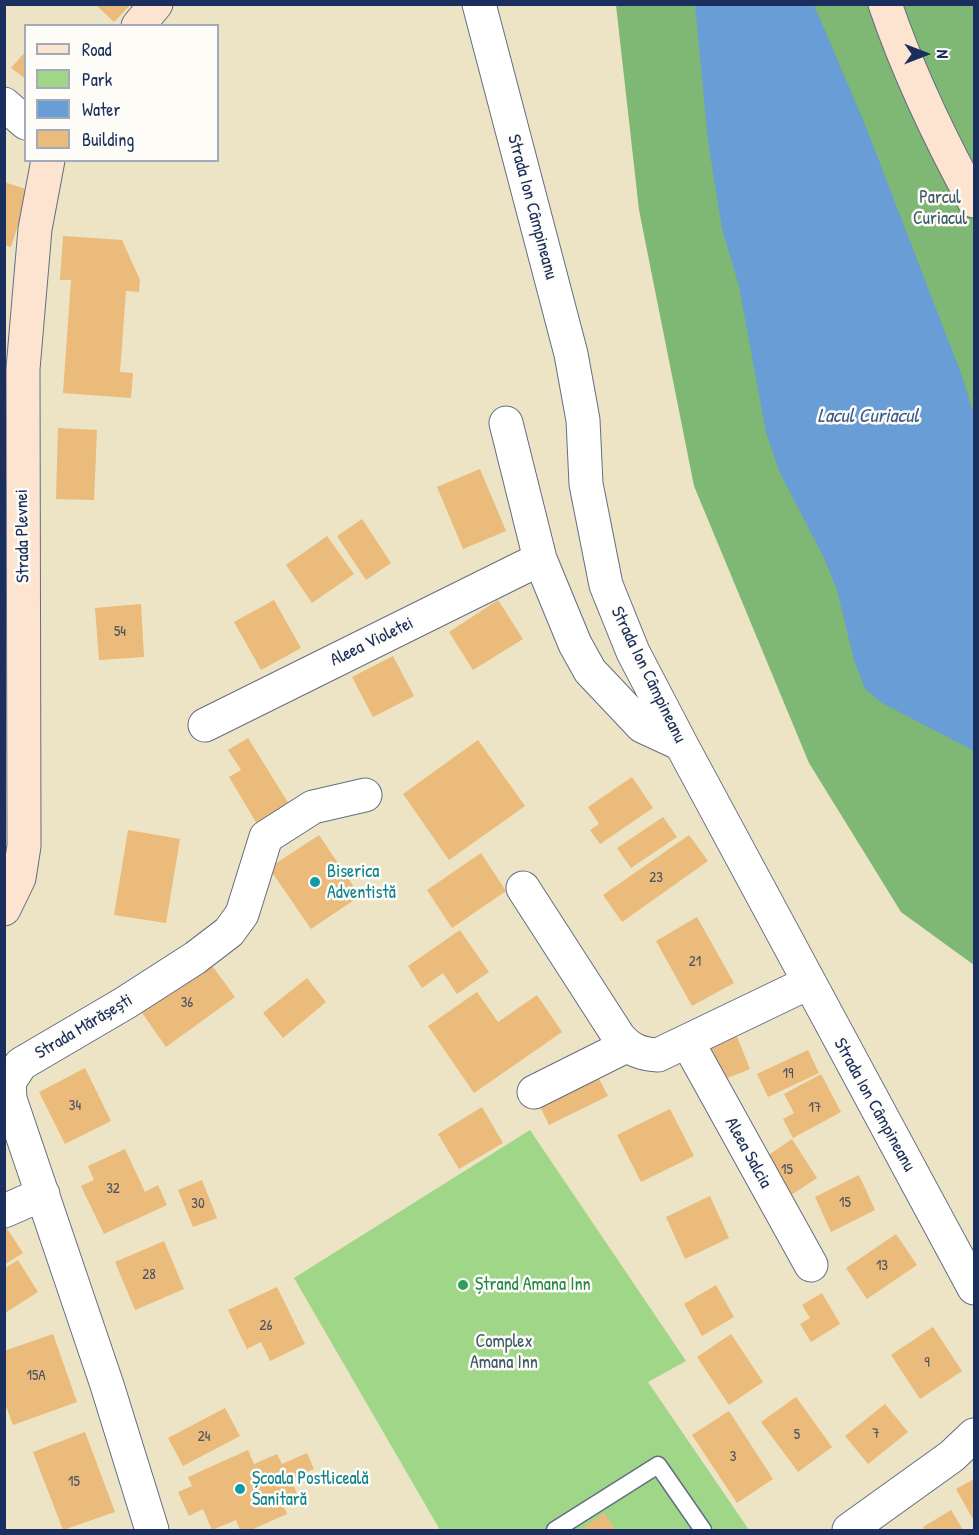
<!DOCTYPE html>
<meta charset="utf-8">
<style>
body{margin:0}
#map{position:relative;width:979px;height:1535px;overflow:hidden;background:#ece4c5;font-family:"Patrick Hand",sans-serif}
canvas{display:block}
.frame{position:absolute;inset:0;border:6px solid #1b2f5e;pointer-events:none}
.legend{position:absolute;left:24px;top:24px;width:195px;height:138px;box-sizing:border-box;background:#fdfcf7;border:2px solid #a3aaba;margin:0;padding:8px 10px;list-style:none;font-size:18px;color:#1b2f5e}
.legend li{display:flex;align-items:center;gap:12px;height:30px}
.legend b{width:30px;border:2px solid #a3aaba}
.north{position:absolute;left:895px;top:24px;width:60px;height:60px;-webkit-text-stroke:4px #fdfcf7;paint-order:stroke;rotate:90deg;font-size:16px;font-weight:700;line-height:24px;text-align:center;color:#1b2f5e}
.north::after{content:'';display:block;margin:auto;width:21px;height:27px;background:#1b2f5e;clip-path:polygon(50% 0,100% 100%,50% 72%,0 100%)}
</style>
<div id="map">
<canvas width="979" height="1535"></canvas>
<div class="frame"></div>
<ul class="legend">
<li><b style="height:8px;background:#fde4d1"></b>Road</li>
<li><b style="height:16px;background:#9fd687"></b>Park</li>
<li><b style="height:16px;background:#699dd5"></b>Water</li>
<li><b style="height:16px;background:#eabb7a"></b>Building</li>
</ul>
<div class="north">N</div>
</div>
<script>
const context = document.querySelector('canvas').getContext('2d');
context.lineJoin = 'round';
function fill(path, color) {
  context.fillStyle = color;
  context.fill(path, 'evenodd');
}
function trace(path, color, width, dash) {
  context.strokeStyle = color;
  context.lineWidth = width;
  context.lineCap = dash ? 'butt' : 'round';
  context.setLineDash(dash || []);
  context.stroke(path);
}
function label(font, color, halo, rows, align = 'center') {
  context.font = font + ' "Patrick Hand",sans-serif';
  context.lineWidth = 5;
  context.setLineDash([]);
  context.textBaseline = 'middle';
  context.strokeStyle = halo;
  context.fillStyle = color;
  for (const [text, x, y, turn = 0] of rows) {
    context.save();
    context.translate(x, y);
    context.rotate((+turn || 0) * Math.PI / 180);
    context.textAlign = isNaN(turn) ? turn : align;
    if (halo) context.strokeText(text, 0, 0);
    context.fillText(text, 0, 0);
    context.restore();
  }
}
fill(new Path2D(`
 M530,1130l156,231 -38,21 101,148h-309l-146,-252z`), '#9fd687');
fill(new Path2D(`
 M616,5h358v960l-73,-53 -92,-149 -115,-277 -55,-276z`), '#7fb774');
fill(new Path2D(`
 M695,5h119l50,117 98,254 12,40v335l-92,-48 -17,-14 -11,-29 -17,-70 -13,-32 -44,-85 -14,-40 -27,-147 -17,-57 -14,-88z`), '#699dd5');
fill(new Path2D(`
 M95,4h36l-17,18z
 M26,51v28l-15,-11z
 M4,182l25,8 -18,57 -7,-2z
 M63,236l59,4 18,40 -1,12 -13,-1 -6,81 13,1 -2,25 -68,-5 8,-113h-11z
 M58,428l39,2 -3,70 -38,-1z
 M480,469l26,62 -43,18 -26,-62z
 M362,519l29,44 -25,17 -29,-44z
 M327,536l27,38 -42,29 -26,-38z
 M274,600l27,48 -40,22 -27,-48z
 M498,600l25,39 -50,31 -24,-38z
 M141,604l3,53 -45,3 -4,-52z
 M393,656l21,40 -41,21 -21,-40z
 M248,738l44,71 -32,20 -31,-52 12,-7 -13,-20z
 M478,740l47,66 -76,54 -46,-66z
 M632,777l21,31 -53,36 -10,-14 9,-6 -11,-17z
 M663,817l14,20 -46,31 -14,-20z
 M128,830l52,9 -14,84 -52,-8z
 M319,835l41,61 -49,33 -42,-61z
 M689,835l19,26 -86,61 -19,-27z
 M481,853l25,38 -54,37 -25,-38z
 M697,917l37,66 -42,23 -36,-65z
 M460,930l29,42 -32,22 -14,-21 -21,15 -14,-22z
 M208,960l27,37 -69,50 -26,-37z
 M307,978l19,24 -43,36 -20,-25z
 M477,992l21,30 39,-27 25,37 -88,61 -46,-67z
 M736,1034l14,35 -32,13 -13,-35z
 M808,1050l11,23 -51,24 -11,-23z
 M85,1068l26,53 -46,23 -26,-52z
 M595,1071l13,25 -59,29 -12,-25z
 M821,1074l20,38 -48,26 -10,-19 11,-6 -10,-19z
 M482,1107l21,36 -44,26 -21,-35z
 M670,1109l24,47 -53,26 -24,-47z
 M792,1139l25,39 -35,23 -25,-38z
 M125,1149l20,43 13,-7 9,20 -63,29 -23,-48 13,-6 -6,-14z
 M859,1175l16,35 -44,22 -16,-35z
 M202,1180l15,38 -24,9 -15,-37z
 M710,1196l19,42 -44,21 -19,-42z
 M4,1224l19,29 -19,12z
 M896,1234l21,31 -50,34 -21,-31z
 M164,1241l20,48 -49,21 -20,-48z
 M18,1260l20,32 -33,21v-45z
 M716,1285l18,32 -32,19 -18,-32z
 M277,1287l28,57 -35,17 -9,-19 -14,7 -19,-39z
 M822,1293l18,31 -29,18 -11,-18 10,-6 -8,-13z
 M933,1327l29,44 -42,28 -29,-44z
 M53,1334l24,68 -64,23 -9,-24v-50z
 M731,1334l32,48 -34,23 -32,-48z
 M796,1397l36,50 -34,25 -37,-50z
 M885,1404l23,28 -40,32 -23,-28z
 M225,1408l15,28 -57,30 -15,-28z
 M729,1411l44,68 -36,24 -45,-68z
 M85,1432l30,80 -52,18 -30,-78z
 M248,1450l6,14 23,-10 5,10 25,-11 7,16 -23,10 6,15 -16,7 6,13 -36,16h-11l-4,-10 -24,10 -9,-21 -14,7 -11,-24 14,-6 -4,-9z
 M974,1479v42l-18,-32z
 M951,1510l12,20h-38l-2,-3z
 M604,1513l12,17h-35z`), '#eabb7a');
const lane = new Path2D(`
 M555,1530l103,-65 45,65`);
const street = new Path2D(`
 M479,4l92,350 12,66 3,64 20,101 27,67 48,92 293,544
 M4,104l22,19
 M506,423l34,136
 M205,725l335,-166 35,85 15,27 52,55 39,18
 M523,888l96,149c11,13 22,17 39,18l150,-72
 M687,1041l124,224
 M534,1092l92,-46
 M4,1211l39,-17
 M152,1530l-45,-145 -97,-286 -1,-17 12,-18 104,-61 70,-45 34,-26 13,-18 24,-77 47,-30 52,-12
 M849,1530l103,-74 22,-21`);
const secondary = new Path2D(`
 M885,4c24,70 54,133 89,197
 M138,26l18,-22
 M4,909l15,-31 5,-32 -1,-477 12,-140 13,-69`);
trace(lane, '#646e82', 19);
trace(street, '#646e82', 35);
trace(secondary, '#646e82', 35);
trace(lane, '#fff', 16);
trace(street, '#fff', 33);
trace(secondary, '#fde4d1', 33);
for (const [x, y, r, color] of [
 [315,882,6,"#0f9aa8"],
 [463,1285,6,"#2e9e5b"],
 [240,1489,6,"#0f9aa8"]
]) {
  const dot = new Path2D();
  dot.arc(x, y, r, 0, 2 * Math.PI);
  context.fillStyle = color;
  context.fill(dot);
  trace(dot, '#fdfcf7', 2);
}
label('15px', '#4f5265', null, [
 ["54",120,632],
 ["23",656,878],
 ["21",695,962],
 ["36",187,1003],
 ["19",788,1074],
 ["34",75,1106],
 ["17",815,1108],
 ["15",787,1170],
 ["32",113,1189],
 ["15",845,1203],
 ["30",198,1204],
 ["13",882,1266],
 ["28",149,1275],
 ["26",266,1326],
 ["9",927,1363],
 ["15A",36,1376],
 ["7",876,1434],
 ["5",797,1435],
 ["24",204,1437],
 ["3",733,1457],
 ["15",74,1482]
]);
label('18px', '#3c5968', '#fdfcf7', [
 ["Parcul",940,198],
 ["Curiacul",940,219],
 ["Complex",504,1342],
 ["Amana Inn",504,1363]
]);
label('18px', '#1b2f5e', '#fdfcf7', [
 ["Strada Ion Câmpineanu",532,207,75],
 ["Strada Plevnei",23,536,-91],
 ["Aleea Violetei",372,642,-26],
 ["Strada Ion Câmpineanu",648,675,64],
 ["Strada Mărășești",84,1027,-31],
 ["Strada Ion Câmpineanu",874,1105,61],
 ["Aleea Salcia",748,1153,61]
]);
label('18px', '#0d838f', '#fdfcf7', [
 ["Biserica",327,872],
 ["Adventistă",327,893],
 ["Școala Postliceală",252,1479],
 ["Sanitară",252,1500]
], 'left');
label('18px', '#27864d', '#fdfcf7', [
 ["Ștrand Amana Inn",475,1285]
], 'left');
label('italic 20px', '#3a5b8e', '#fdfcf7', [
 ["Lacul Curiacul",868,417]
]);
</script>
